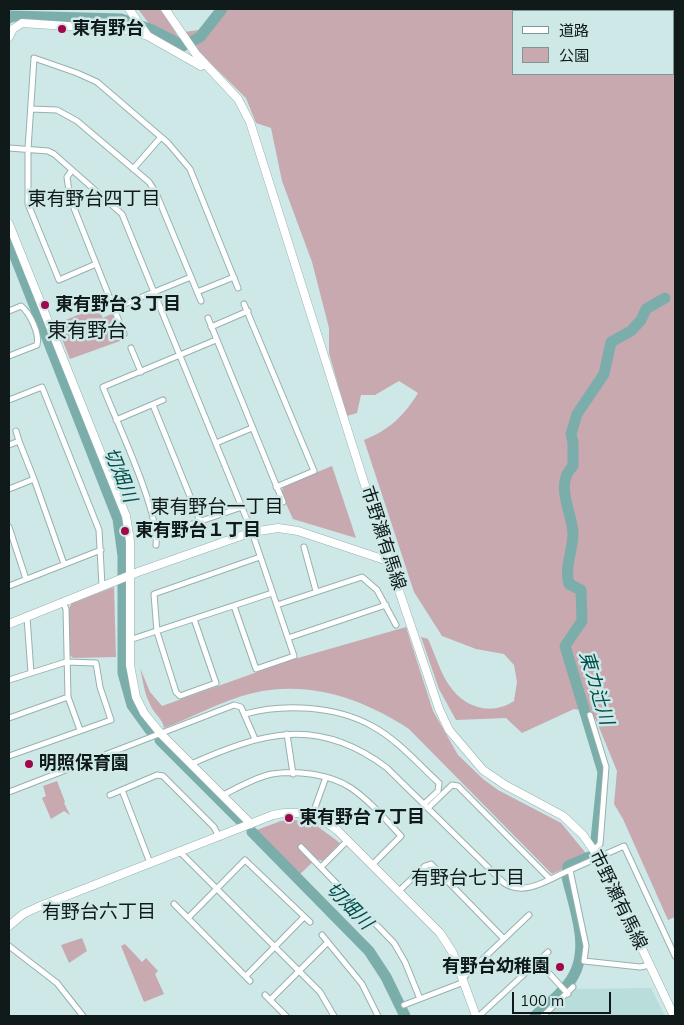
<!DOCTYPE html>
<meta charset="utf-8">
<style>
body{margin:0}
#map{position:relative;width:684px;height:1025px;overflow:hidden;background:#cde8e6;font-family:Mulish,"Noto Sans JP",sans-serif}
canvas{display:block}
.frame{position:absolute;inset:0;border:10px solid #101a1a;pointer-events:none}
.legend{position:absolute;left:512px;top:10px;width:162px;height:65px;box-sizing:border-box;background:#cde8e6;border:1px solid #819694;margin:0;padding:6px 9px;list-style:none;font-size:15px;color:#101a1a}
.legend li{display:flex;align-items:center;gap:10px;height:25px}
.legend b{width:25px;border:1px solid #819694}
.scale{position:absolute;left:512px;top:992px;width:99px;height:22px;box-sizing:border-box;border:2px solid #101a1a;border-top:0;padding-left:6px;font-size:15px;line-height:18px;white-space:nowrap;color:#101a1a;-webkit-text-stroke:4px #cde8e6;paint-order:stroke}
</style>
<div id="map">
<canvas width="684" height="1025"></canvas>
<div class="frame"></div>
<ul class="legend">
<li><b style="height:6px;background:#fff"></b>道路</li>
<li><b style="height:14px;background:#c7a9af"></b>公園</li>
</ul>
<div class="scale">100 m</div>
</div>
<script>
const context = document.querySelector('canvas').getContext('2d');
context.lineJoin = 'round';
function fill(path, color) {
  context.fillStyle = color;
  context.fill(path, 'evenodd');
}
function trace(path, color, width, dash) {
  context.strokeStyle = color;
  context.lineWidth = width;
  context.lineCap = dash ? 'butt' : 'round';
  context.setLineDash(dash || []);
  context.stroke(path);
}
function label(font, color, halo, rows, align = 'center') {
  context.font = font + ' Mulish,"Noto Sans JP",sans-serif';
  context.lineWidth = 5;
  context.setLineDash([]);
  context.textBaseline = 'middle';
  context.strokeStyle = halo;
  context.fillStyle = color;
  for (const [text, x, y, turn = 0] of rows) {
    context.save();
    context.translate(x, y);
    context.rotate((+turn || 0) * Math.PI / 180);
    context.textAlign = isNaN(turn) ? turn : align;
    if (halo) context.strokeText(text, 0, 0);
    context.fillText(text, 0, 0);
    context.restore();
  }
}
fill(new Path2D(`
 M651,988l14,28h-120l30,-27z`), '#b9dddb');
fill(new Path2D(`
 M138,9h23l21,34 -32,-18z
 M218,9h457v908l-7,3 -45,-101 -9,-15 3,-33 -21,-51 -8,-9 -14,-2 -52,24 -16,-15 -50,2 -17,-31 -18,-52 7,2c7,15 12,33 21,46 15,23 42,31 65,16l3,-19 -3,-17 -10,-11 -28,-5 -34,-13 -28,-44 -50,-152c25,-10 40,-24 54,-47l-19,-12 -24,14h-14l-4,18 -10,3 -18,-63v-25l-17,-66 -30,-81 -11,-53 -15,-5 -10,-25 -50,-49 -12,-17 15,-2zM513,11h160v63h-160z
 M97,307l6,11 10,-5 10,21 -3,7 -50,18 -14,-35z
 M332,466l24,72 -63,-19 -12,-26 3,-7z
 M114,587l2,70 -43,1 -4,-4 -1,-44 4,-7z
 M406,627l27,84 25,44 25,24 15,11 63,33 28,34 -37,17 -2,-2 -141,-143c-46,-30 -99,-49 -156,-36 -30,7 -60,24 -89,35 -1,-9 -11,-15 -14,-24 -6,-11 -7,-24 -10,-36l10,24 12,14 129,-46z
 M57,781l8,21 -1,1 6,12 -6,-4 -13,8 -9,-21 4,-2 -3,-10z
 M294,820l19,3 27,20 -17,18 -7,-2 -18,17 -44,-45 27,-10z
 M82,938l5,13 -18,12 -8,-18z
 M125,944l17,18 4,-4 12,13 -3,3 9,20 -20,8 -23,-56z`), '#c7a9af');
trace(new Path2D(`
 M9,18l1,-2 111,3 31,11 31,16 17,-9 22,-28
 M9,241l109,278 5,37v117l9,32 18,25
 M160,740l80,80
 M252,832l117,119 17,26 19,39
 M596,840l7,-68 -38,-126 17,-25 -1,-31 -12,-6c-5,-16 4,-34 4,-51 -1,-21 -19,-49 0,-67v-24l-2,-8 6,-20 27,-40 7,-32 20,-11 10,-11 5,-11 19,-11
 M535,1016c11,-10 24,-20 33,-32 25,-31 7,-73 -1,-107l1,-11 21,-9`), '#7baeab', 11);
const street = new Path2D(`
 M31,109l26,1 20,11 72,61 7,11 45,108
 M9,148l39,3 6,3 68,60 130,318 42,124 -38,13 -22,-63
 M133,169l28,-32
 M72,170l-5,7 3,21 54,136
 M96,264l-37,16 -31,-76v-55l6,-91 43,15 20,9 71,61 22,26 48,119
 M197,292l37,-15
 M244,304l70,167 -38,16
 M115,308l76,-31
 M9,311l12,-5c9,7 19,28 16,39l-28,11
 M208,318l75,184
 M211,327l37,-16
 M131,348l10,24
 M9,400l33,-13 57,143 3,56
 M153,405l47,116
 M116,420l47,-20
 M16,431l3,10
 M216,443l36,-15
 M9,445l10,-4 15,38
 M9,489l25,-10 30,85
 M9,527l17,52
 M157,536l85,-29
 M156,545c4,-33 -40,-124 -53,-158l113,-47
 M304,547l12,44
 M9,586l92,-36
 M63,602l3,7 2,88 12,33
 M277,605l85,-28 15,13 19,35
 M27,617l4,56
 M194,619l22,64 -36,13 -4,-4 -19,-60 -3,-38 106,-37
 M288,638l98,-33
 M129,640l143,-47
 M9,680l57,-18 30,1 4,24 11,33 -102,36
 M245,714c39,-11 91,-8 127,12 26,14 46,38 67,57l-1,8 -14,13
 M590,715l16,52 -6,77 -6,6
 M9,718l59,-21
 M287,734l6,40
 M191,764c72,-32 127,-48 196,4l117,115c21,14 45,-4 66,-13
 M122,790l28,73
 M9,792l225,-87 7,2 14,32
 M110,795l47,-20 6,1 51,51 5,10
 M223,795c14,-7 33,-18 49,-21 24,-4 58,0 79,14 19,13 34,31 50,48l-29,29
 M428,808l24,-23 6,1 92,93
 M312,816l14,-39
 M301,847l93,96 11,19 15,37
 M180,852l140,140 14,24
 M321,867l27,-27
 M399,891l26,-25 6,-2 73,75
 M174,904l76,77
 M188,918l57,-58 65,62
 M322,935l40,49 16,32
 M9,946l48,37 26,33
 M538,961l30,33
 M650,965l-10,2 -56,-6 2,-15 -16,-76 54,-24 51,110
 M247,975l57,-58
 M463,978l66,-63
 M265,995l21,21
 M271,999l57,-57
 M404,1005l60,-23
 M479,1016l69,-64
 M543,1016l30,-29`);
const secondary = new Path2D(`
 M129,9l19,27
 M165,9l31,45 42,45 12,23 138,436 51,151 10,21 34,40 22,15 58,31 20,19 16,23 75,158
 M9,37l4,-8 9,-6 106,7 20,6 53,30 4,-2
 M9,224l117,292 4,25v124l6,32 8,16 17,21 90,90
 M9,624l129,-52 114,-40 26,-4 20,3 84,28 6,-1
 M9,926l14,-12 15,-7 235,-92c24,-6 45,0 64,15l103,103 13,20 23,63`);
trace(street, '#97b1af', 7);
trace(secondary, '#97b1af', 9);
trace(street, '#fff', 5);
trace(secondary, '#fff', 8);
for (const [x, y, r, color] of [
 [62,29,5,"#a1074a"],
 [45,305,5,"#a1074a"],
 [125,531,5,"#a1074a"],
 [29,764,5,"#a1074a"],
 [289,818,5,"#a1074a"],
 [560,967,5,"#a1074a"]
]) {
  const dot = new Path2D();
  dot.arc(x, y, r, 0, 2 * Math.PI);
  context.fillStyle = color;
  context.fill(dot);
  trace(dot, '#cde8e6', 2);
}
label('bold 18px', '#101a1a', '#cde8e6', [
 ["東有野台",72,29],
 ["東有野台３丁目",55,305],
 ["東有野台１丁目",135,531],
 ["明照保育園",39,764],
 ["東有野台７丁目",299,818],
 ["有野台幼稚園",550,967,"right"]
], 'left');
label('18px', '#101a1a', '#cde8e6', [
 ["市野瀬有馬線",383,538,72],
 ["市野瀬有馬線",618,900,64]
]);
label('19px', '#101a1a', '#cde8e6', [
 ["東有野台四丁目",94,199],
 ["東有野台一丁目",217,507],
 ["有野台七丁目",468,878],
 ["有野台六丁目",99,912]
]);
label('italic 19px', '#00504e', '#cde8e6', [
 ["切畑川",120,475,68],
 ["東カ辻川",596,688,73],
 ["切畑川",349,906,46]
]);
label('20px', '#101a1a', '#cde8e6', [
 ["東有野台",87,331]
]);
</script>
